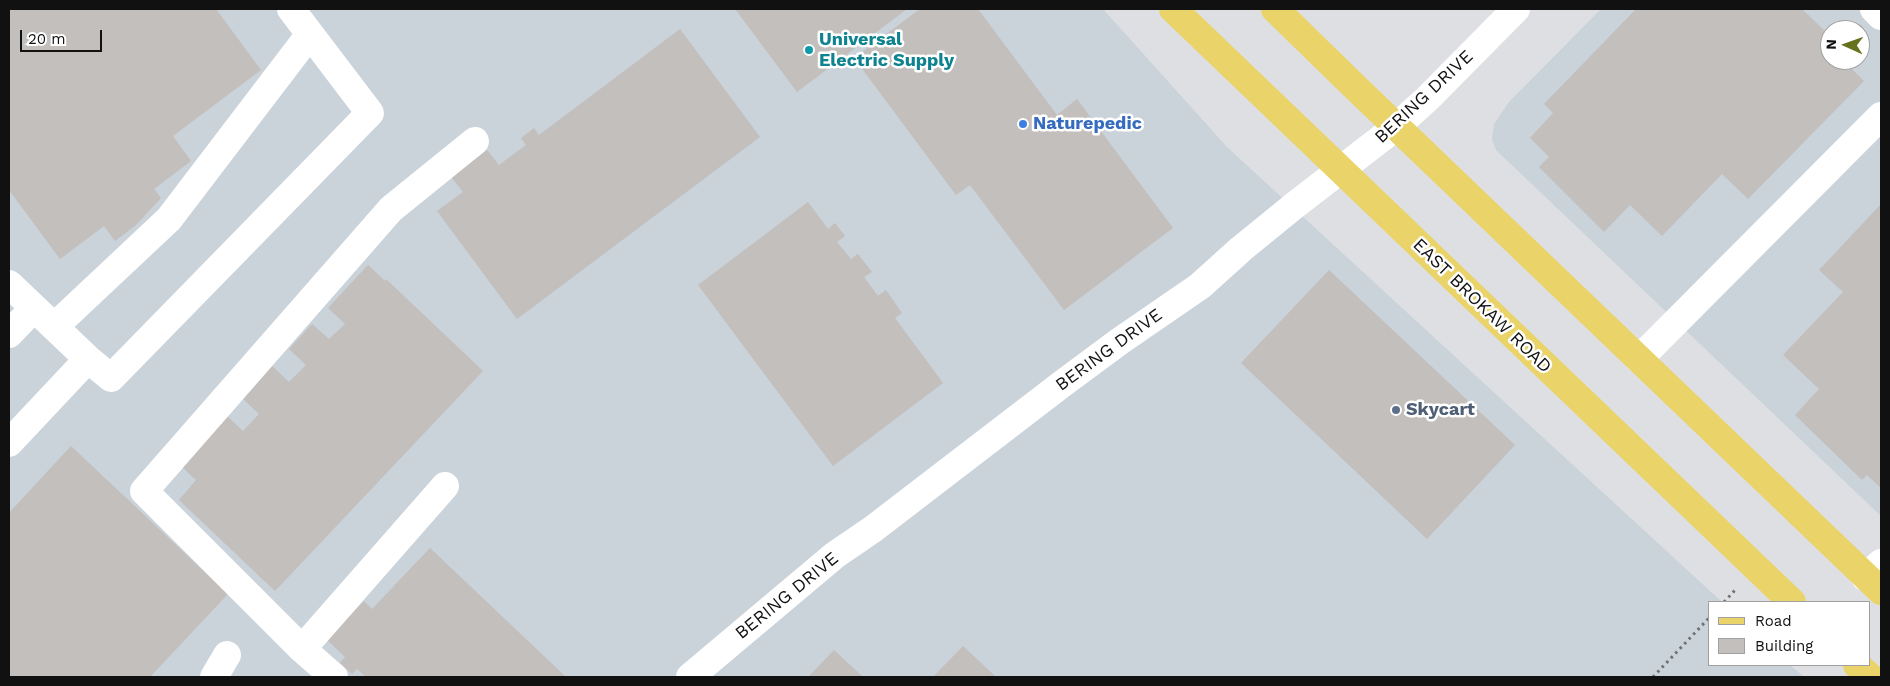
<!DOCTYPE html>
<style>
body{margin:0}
#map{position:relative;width:1890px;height:686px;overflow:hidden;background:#dddfe2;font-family:"Work Sans",sans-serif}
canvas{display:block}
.frame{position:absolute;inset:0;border:10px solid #111112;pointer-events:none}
.legend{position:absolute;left:1708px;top:601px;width:162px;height:65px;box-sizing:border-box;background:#fff;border:1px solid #a0a0a0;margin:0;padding:6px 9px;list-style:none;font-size:15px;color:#111112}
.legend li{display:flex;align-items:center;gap:10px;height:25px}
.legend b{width:25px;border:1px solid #a0a0a0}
.north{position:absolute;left:1820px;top:20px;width:50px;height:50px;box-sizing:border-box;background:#fff;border:1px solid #a0a0a0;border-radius:50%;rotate:272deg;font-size:14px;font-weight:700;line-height:20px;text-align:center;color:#111112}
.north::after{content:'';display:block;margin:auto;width:18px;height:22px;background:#66721c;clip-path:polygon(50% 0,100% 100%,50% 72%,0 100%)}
.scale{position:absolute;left:20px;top:30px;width:82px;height:22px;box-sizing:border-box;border:2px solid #111112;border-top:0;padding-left:6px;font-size:15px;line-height:18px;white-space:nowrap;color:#111112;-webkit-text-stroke:4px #fff;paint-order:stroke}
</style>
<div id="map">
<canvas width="1890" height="686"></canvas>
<div class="frame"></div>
<ul class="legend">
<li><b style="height:6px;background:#ead369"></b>Road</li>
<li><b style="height:14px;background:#c2bfbd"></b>Building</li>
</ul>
<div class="north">N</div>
<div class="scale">20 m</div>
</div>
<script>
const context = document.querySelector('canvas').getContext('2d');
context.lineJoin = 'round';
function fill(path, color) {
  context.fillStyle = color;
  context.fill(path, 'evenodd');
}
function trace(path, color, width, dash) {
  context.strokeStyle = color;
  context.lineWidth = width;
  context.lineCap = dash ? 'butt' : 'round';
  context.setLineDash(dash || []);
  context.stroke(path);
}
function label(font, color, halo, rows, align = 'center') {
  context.font = font + ' "Work Sans",sans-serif';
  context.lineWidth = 5;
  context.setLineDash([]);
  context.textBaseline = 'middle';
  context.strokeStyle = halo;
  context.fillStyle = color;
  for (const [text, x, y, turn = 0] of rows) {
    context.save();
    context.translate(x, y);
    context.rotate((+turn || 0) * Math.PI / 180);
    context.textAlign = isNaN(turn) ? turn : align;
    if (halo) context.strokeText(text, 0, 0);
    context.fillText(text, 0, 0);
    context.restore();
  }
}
fill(new Path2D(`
 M9,9h1094l124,138 495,455h-13v63h81l14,12h-1795z
 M1601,9h280v507l-385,-366 -4,-11 2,-15 15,-22zM1830,30h30v30h-30z`), '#cad2da');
fill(new Path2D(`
 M9,9h207l45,61 -88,66 18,25 -37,28 7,9 -25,27 -21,16 -11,-15 -44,33 -51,-69z
 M735,9h172l-110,83z
 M920,9h58l79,106 20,-16 96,129 -109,82 -94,-125 -14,10 -102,-137z
 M1636,9h166l28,27v24h13l21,21 -116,118 -26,-25 -60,62 -32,-31 -26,27 -65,-65 10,-10 -19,-19 23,-25 -9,-9z
 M680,29l80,108 -243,182 -80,-108 26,-19 -12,-15 36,-27 12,15 27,-20 -5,-7 13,-10 5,7z
 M808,202l20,27 7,-6 10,13 -8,6 14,17 7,-5 14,18 -8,5 14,19 8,-6 16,23 -7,5 48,65 -110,83 -135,-181z
 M1881,204v284l-14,-13 -5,5 -67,-65 24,-26 -36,-34 60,-63 -24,-22z
 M368,265l17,16 1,-2 97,92 -208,220 -96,-91 17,-20 -16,-15 46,-50 17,16 16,-17 -17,-16 30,-32 17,16 17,-17 -17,-16 23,-25 17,15 16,-15 -17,-16z
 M1329,270l186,175 -88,94 -186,-176z
 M71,446l157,148 -78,83h-141v-164z
 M430,548l136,129h-200l-9,-8 -5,5 -12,-11 5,-6 -18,-17 37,-39 8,8z
 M963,646l33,31h-63z
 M834,650l29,27h-55z`), '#c2bfbd');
trace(new Path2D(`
 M1724,602l13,-14
 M1653,677l56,-59`), '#707173', 3, [2.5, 4]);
trace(new Path2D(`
 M1874,9l7,7
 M9,284l79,75 23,19 259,-265 -79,-104
 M54,327l115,-108 141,-185
 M9,334l25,-26
 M1639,359l242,-243
 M9,443l79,-84
 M1865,577l16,-14
 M302,649l-158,-158 247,-282 84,-68
 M214,677l13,-22
 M334,677l-32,-28 143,-163
 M690,677l145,-122 38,-26 189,-145 58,-43 80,-55 41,-37 54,-44 101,-78 32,-29 88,-89`), '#fff', 28);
trace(new Path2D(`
 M1173,9l619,593
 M1275,9l80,78 526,504
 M1857,665l13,12`), '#ead369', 28);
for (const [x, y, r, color] of [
 [809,50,5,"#0f9aa8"],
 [1023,124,5,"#3f7fe0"],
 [1396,410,5,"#5c6f8a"]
]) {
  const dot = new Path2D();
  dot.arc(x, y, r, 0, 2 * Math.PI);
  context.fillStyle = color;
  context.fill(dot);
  trace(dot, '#fff', 2);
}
label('bold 18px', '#0d838f', '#fff', [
 ["Universal",819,40],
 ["Electric Supply",819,61]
], 'left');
label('18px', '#111112', '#fff', [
 ["BERING DRIVE",1424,97,-43],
 ["EAST BROKAW ROAD",1482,306,44],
 ["BERING DRIVE",1109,350,-36],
 ["BERING DRIVE",787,596,-39]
]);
label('bold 18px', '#366cbe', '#fff', [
 ["Naturepedic",1033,124]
], 'left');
label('bold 18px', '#4e5e75', '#fff', [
 ["Skycart",1406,410]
], 'left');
</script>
